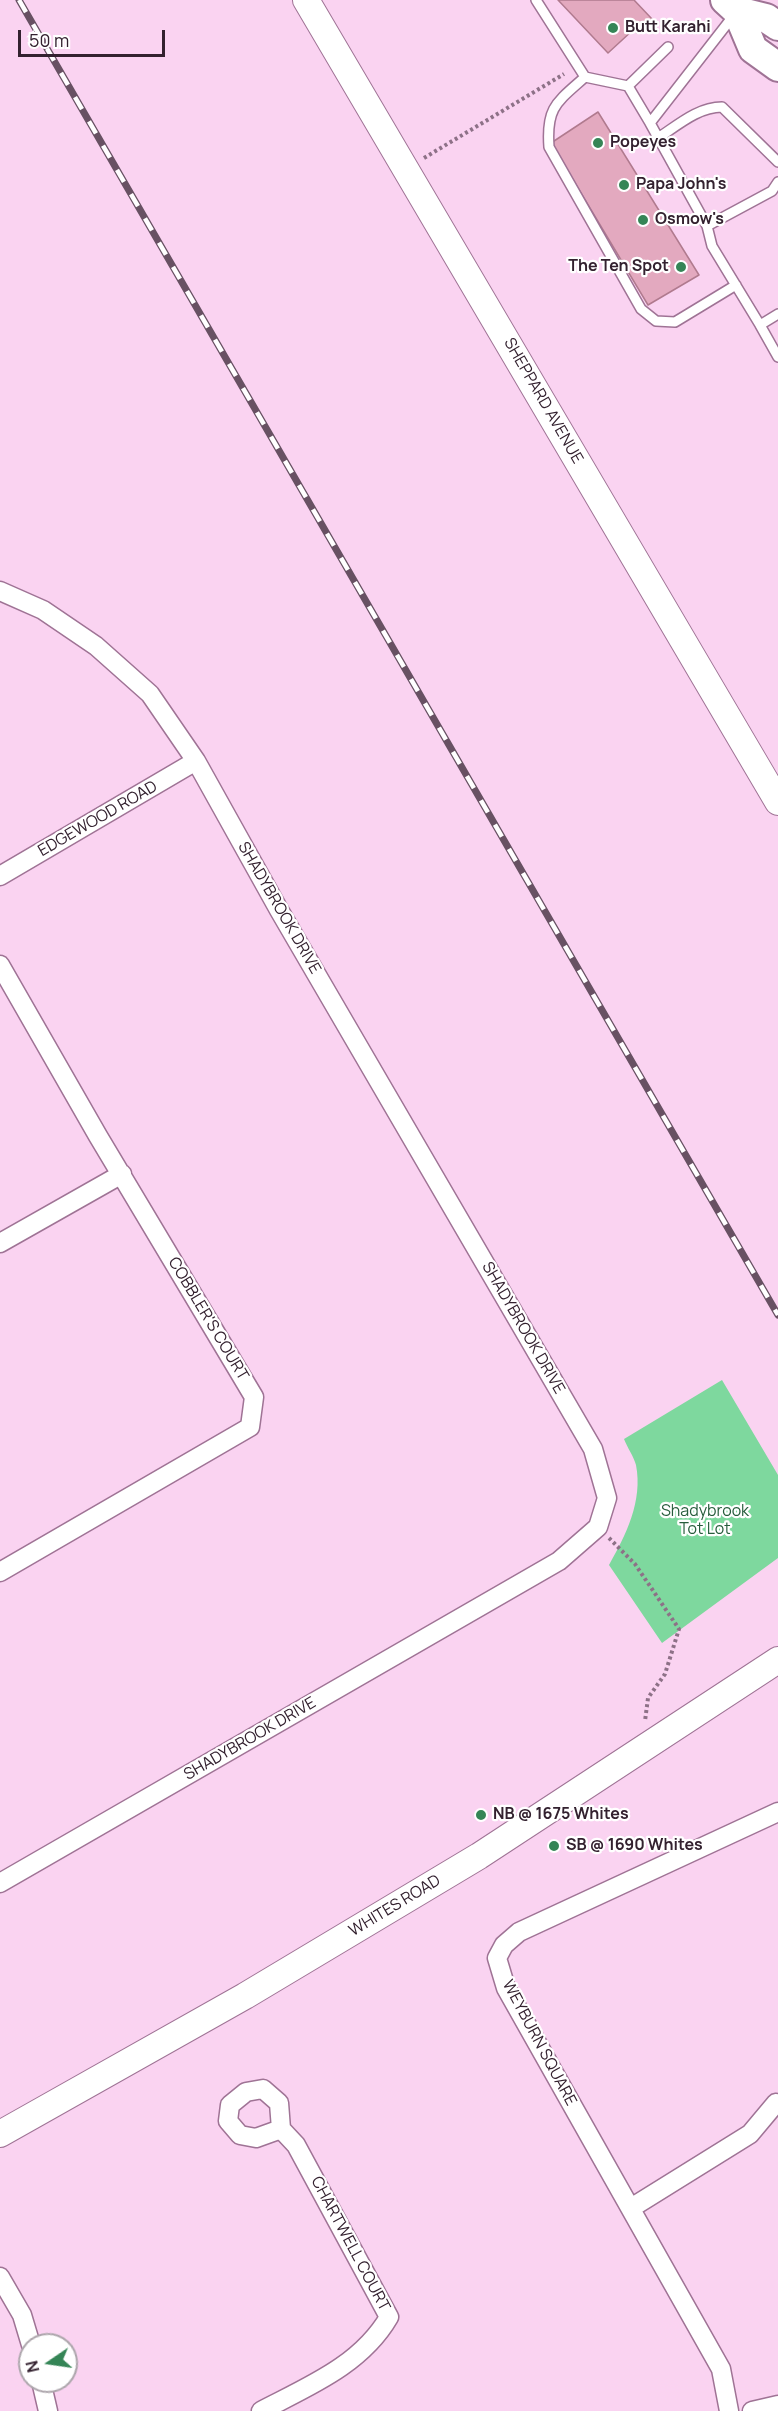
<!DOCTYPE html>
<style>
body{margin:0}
#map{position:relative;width:778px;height:2411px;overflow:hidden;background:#fad3f1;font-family:Manrope,sans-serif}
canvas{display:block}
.north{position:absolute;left:18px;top:2333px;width:60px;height:60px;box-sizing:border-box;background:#fff;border:2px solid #ada6ac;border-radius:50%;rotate:257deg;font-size:16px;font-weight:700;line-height:24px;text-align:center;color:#33212f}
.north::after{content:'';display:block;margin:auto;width:21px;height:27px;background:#358556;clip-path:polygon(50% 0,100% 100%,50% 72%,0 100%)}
.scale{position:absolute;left:18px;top:30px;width:147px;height:27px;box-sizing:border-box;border:3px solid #33212f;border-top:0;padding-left:8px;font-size:18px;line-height:21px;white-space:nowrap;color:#33212f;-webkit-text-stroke:4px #fff;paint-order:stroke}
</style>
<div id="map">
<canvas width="778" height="2411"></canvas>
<div class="north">N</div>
<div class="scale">50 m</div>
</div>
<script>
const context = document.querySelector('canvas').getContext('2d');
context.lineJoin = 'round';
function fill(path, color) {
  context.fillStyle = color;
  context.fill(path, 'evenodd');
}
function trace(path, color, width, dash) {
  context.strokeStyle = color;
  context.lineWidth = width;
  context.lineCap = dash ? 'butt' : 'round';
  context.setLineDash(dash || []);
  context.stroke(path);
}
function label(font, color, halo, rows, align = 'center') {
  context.font = font + ' Manrope,sans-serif';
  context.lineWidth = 4.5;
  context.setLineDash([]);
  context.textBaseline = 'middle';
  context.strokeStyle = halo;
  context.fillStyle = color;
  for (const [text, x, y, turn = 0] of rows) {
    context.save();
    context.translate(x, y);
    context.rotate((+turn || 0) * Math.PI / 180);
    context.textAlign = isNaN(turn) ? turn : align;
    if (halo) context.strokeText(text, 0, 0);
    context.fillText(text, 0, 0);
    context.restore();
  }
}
fill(new Path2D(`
 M722,1380l56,95v83l-116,85 -53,-78c17,-30 34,-64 27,-100 -2,-8 -9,-18 -12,-26z`), '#7ed89e');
const building = new Path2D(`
 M558,0h76l18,19 -15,14 -4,-3 -25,23z
 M598,112l101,163 -51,30 -97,-162z`);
fill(building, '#e3a9bf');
trace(building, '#b07a8e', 1.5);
const lane = new Path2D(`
 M536,0l49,77 43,9 40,-39
 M734,15l-84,108 57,103 65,-35 6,-9
 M585,77c-28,25 -39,30 -36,70l92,162 15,12 19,1 61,-37
 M628,86l22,37
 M658,138c20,-13 40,-31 64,-31l56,55
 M707,226l5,20 48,79
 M778,314l-18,11 18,32`);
const street = new Path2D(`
 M0,591l43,19 53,36 54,48 46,67 83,149 314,539 14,49 -9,29 -39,34 -559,322
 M0,876l196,-115
 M0,965l98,171 156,261 -4,30 -250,145
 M0,1243l122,-69
 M631,2208l119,-74 26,-31
 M0,2277l22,38 9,30
 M41,2381l7,30
 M261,2411c48,-25 100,-46 128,-94l-93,-172 -15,-16 -2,-26 -16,-14 -17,3 -16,13 -2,16 12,14 16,3 25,-9
 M729,2411l-8,-42 -215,-381 -9,-30 7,-13 15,-13 259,-120
 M752,2411l26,-6`);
const secondary = new Path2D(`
 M306,0l472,802
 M0,2134l245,-138 234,-140 299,-196`);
const primary = new Path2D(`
 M725,0l12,11 16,38 25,18
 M737,11l29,7 12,8`);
trace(lane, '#9f7395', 12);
trace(street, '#9f7395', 21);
trace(secondary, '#9f7395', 28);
trace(primary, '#9f7395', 32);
trace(new Path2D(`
 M424,158l140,-84
 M609,1538l26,26 44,65 -14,45 -17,24 -3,23`), '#8d7187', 4, [3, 3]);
trace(lane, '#fff', 9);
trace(street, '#fff', 18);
trace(secondary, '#fff', 26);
trace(primary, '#fff', 28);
const rail = new Path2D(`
 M19,0l759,1315`);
trace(rail, '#685163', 7);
trace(rail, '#fff', 4.5, [14]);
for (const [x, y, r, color] of [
 [613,28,6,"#358556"],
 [598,143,6,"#358556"],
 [624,185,6,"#358556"],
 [643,220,6,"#358556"],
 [681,267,6,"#358556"],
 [481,1815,6,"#358556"],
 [554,1846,6,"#358556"]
]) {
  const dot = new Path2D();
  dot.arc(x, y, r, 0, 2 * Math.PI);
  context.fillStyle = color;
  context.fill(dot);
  trace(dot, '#fff', 2);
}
label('bold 16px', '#33212f', '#fff', [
 ["Butt Karahi",625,28],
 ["Popeyes",610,143],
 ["Papa John's",636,185],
 ["Osmow's",655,220],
 ["The Ten Spot",669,267,"right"],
 ["NB @ 1675 Whites",493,1815],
 ["SB @ 1690 Whites",566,1846]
], 'left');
label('16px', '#33212f', '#fff', [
 ["SHEPPARD AVENUE",543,401,60],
 ["EDGEWOOD ROAD",98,819,-30],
 ["SHADYBROOK DRIVE",279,908,60],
 ["COBBLER'S COURT",208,1319,59],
 ["SHADYBROOK DRIVE",523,1328,60],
 ["SHADYBROOK DRIVE",250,1739,-30],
 ["WHITES ROAD",395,1906,-31],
 ["WEYBURN SQUARE",539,2043,62],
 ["CHARTWELL COURT",350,2244,62]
]);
label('16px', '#275d3c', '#fff', [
 ["Shadybrook",705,1512],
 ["Tot Lot",705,1530]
]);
</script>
